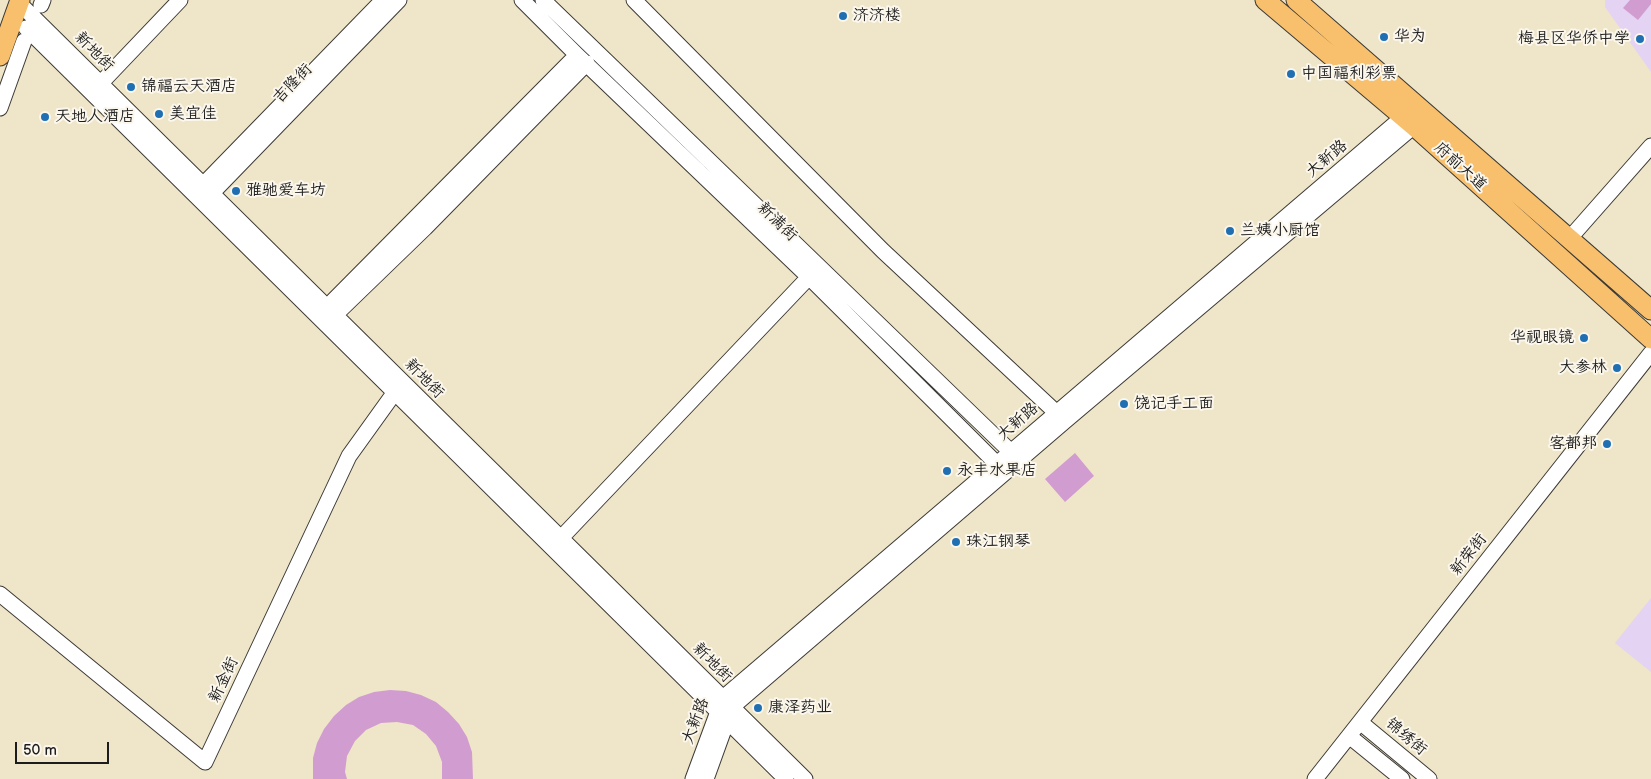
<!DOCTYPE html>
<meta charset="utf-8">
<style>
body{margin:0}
#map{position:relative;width:1651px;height:779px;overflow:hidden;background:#efe5c8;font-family:"Balsamiq Sans",sans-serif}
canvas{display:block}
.scale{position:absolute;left:15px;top:742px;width:94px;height:22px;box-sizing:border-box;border:2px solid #1c1c1c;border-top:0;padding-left:6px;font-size:15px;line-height:18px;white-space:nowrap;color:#1c1c1c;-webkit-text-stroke:4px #fbf7ec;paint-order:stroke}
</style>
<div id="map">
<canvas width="1651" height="779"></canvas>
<div class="scale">50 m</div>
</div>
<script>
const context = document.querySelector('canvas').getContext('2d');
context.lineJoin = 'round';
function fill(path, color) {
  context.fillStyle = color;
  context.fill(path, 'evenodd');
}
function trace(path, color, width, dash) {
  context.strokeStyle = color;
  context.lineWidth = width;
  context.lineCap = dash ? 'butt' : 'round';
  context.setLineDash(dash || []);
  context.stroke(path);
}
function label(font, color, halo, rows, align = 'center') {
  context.font = font + ' "Balsamiq Sans","LXGW WenKai TC",sans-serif';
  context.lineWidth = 4;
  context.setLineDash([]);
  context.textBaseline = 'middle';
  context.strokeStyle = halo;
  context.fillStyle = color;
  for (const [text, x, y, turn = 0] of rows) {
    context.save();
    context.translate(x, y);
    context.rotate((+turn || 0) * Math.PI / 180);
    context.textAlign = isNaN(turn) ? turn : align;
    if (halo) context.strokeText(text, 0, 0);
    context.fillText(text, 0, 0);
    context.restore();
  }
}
fill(new Path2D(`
 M1605,0h46v72l-46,-65z
 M1651,598v74l-36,-29z`), '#e4d3f2');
fill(new Path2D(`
 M1630,0h21v4l-13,16 -15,-12z
 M1075,453l19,23 -29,26 -20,-23z
 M390,690l16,1 15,4 15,7 12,10 11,12 8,13 5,15 1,27h-31v-17l-6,-16 -10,-12 -13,-9 -16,-3 -16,1 -15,7 -11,11 -8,15 -2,16 2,7h-34v-21l4,-15 7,-14 10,-13 12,-11 13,-8 15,-5z`), '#d19dd0');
const minor = new Path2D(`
 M522,0l55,55 232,222 195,194
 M543,0l468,452
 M634,0l249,251 179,167
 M19,3l786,776
 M41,5l2,-5
 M26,28l760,751
 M101,83l79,-83
 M0,108l24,-67
 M204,184l179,-184
 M212,193l187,-193
 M1569,239l82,-93
 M327,307l250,-252
 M335,315l90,-87 162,-165
 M561,538l248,-261
 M0,594l205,168 144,-306 51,-71
 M1360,722l69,57
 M1349,736l53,43
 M693,779l30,-81 680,-581
 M706,779l26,-72 333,-286 349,-295
 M1315,779l336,-426`);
const major = new Path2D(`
 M1265,0l149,126 237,213
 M1296,0l355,310
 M0,56l20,-56`);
trace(minor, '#3c3a36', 17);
trace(major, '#3c3a36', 21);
trace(minor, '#fff', 15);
trace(major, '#f8bf6c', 19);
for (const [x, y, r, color] of [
 [843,16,5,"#1f6fb2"],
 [1384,37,5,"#1f6fb2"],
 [1640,39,5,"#1f6fb2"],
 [1291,74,5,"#1f6fb2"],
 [131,87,5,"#1f6fb2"],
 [159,114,5,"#1f6fb2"],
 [45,117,5,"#1f6fb2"],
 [236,191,5,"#1f6fb2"],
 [1230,231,5,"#1f6fb2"],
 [1584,338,5,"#1f6fb2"],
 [1617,368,5,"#1f6fb2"],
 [1124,404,5,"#1f6fb2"],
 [1607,444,5,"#1f6fb2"],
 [947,471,5,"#1f6fb2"],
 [956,542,5,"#1f6fb2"],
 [758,708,5,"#1f6fb2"]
]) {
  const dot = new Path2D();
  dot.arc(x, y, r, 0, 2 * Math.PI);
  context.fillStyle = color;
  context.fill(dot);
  trace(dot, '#fbf7ec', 2);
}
label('16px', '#1c1c1c', '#fbf7ec', [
 ["济济楼",853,16],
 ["华为",1394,37],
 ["梅县区华侨中学",1630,39,"right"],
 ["中国福利彩票",1301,74],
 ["锦福云天酒店",141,87],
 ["美宜佳",169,114],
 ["天地人酒店",55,117],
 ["雅驰爱车坊",246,191],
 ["兰姨小厨馆",1240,231],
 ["华视眼镜",1574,338,"right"],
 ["大参林",1607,368,"right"],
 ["饶记手工面",1134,404],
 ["客都邦",1597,444,"right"],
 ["永丰水果店",957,471],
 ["珠江钢琴",966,542],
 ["康泽药业",768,708]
], 'left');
label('16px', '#1c1c1c', '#fbf7ec', [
 ["新地街",94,52,45],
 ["吉隆街",293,84,-46],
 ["大新路",1327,159,-40],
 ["府前大道",1460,167,42],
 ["新满街",777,222,44],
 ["新地街",424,379,45],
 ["大新路",1018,422,-41],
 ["新荣街",1469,555,-52],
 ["新地街",712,663,45],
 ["新金街",224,680,-65],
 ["大新路",696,721,-69],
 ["锦绣街",1406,737,40]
]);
</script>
